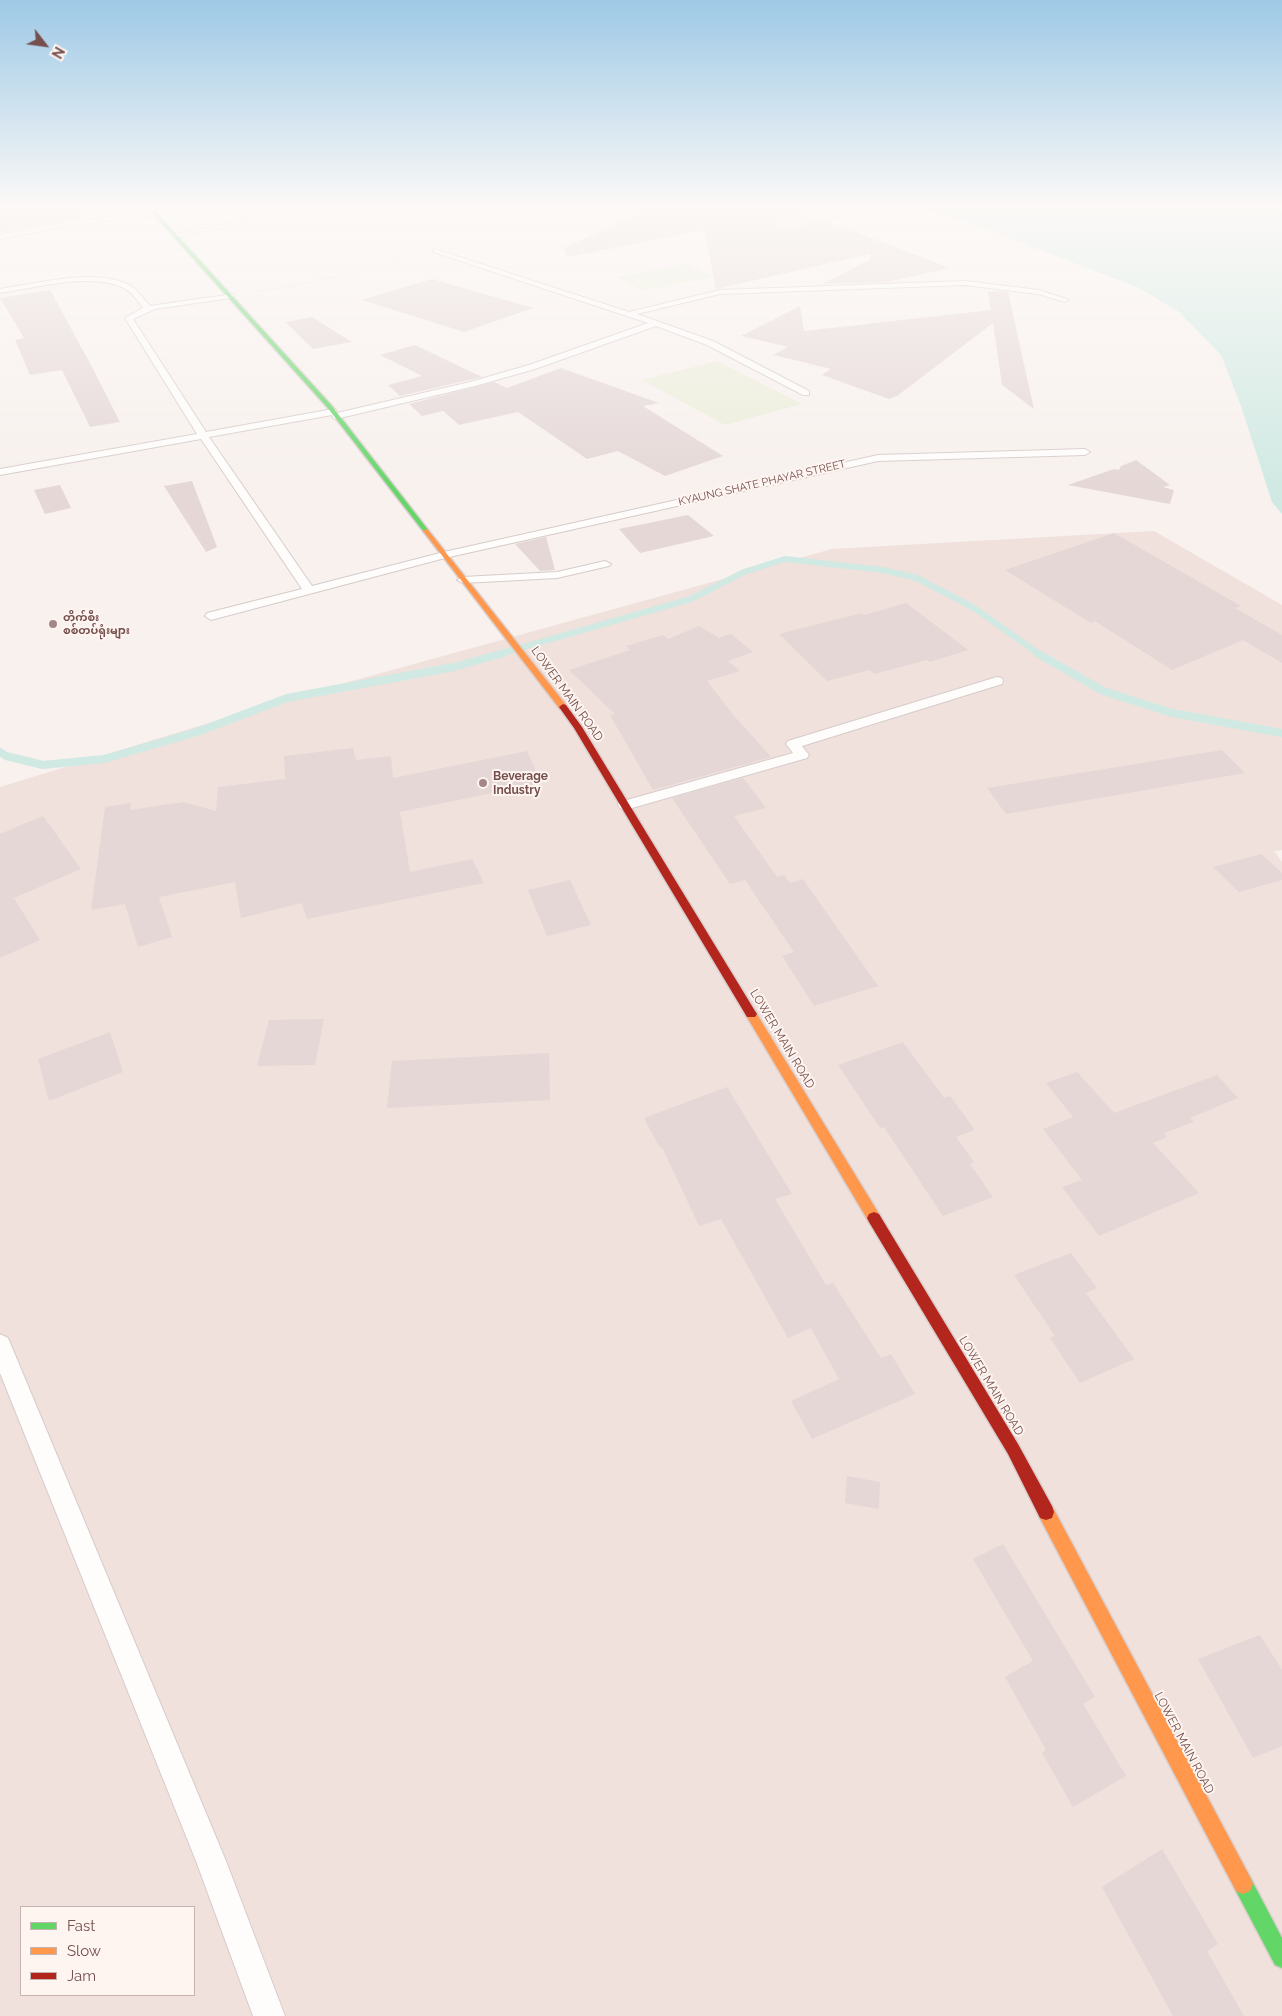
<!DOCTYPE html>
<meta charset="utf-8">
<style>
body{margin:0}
#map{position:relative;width:1282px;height:2016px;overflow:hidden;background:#f8f1ee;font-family:Raleway,sans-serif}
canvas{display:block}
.legend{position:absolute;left:20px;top:1906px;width:175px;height:90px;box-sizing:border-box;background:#fef5f1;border:1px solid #c7b3b0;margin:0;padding:6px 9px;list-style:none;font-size:15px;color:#75504f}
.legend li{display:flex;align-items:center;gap:10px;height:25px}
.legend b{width:25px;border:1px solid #c7b3b0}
.north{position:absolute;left:20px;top:20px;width:50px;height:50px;-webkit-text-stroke:4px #fef5f1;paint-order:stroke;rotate:120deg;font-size:14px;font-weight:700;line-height:20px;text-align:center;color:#75504f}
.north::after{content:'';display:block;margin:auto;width:18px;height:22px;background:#75504f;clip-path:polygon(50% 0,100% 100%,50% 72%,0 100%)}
</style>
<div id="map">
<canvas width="1282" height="2016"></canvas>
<ul class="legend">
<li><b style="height:6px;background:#63d668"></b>Fast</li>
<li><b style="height:6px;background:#ff974d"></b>Slow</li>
<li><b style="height:6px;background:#b3261e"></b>Jam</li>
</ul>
<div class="north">N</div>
</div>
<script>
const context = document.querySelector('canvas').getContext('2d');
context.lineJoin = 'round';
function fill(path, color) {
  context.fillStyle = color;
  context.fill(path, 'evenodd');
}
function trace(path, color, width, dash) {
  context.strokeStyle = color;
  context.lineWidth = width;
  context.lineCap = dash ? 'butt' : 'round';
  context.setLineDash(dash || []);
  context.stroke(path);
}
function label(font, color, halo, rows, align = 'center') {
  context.font = font + ' Raleway,"Noto Sans Myanmar",sans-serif';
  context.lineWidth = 4;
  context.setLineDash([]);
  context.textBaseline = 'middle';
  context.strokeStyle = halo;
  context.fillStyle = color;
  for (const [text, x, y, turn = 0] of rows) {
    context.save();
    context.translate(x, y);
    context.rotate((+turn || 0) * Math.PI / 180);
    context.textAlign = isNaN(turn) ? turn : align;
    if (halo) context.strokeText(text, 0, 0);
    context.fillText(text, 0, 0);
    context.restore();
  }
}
fill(new Path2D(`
 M1154,531l128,74v245l-8,1 8,11v1154h-1282v-1229l287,-88 545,-150zM21,1907h173v88h-173z`), '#f0e1dc');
fill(new Path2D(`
 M688,264l26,13 -72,13 -25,-13z
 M717,361l85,43 -77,21 -83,-45z`), '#ebedda');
fill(new Path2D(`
 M924,208h358v306l-10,-12 -31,-96 -20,-51 -42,-43 -42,-25 -146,-56z`), '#d0e9e3');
trace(new Path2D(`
 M499,654l192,-55 53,-27 41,-13 98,11 34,8 57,30 65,46`), '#d0e9e3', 6);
trace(new Path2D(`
 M1037,653l66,38 69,22 110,20
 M0,752l6,4 37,9 61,-6 93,-27 90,-34 167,-31 50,-14`), '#d0e9e3', 8);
fill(new Path2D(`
 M0,208h81l1,10 -82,15z
 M650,208h76l6,4 6,-4h52l23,8 -37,7 -1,4 4,2 45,-9 126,48 -63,14 -64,2 48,-25 -2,-5 -153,35 -12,-59 -137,27 -3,-9z
 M432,279l28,8 73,21 -69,24 -102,-32z
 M50,290l41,75 29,57 -30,5 -28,-57 -32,5 -15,-35 9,-2 -24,-40z
 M995,291l13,1 26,117 -32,-24 -9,-62 -96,73 -8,3 -67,-24 9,-6 -58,-14 15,-8 -47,-11 59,-30 4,25 187,-21 -3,-18z
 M312,317l40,25 -39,7 -28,-27z
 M415,345l67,32 -82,19 -12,-11 34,-9 -42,-21z
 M561,368l98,35 -16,3 80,50 -58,20 -47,-25 -31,8 -69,-47 -59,13 -16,-14 -21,5 -13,-12 85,-22 13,6z
 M1136,460l34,25 -7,2 11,3 -4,14 -102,-19 46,-16 5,1 2,-4z
 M192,481l25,66 -11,5 -42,-66z
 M60,485l11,23 -26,6 -11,-24z
 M688,515l26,21 -74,17 -21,-24z
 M1114,533l127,73 -6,2 47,27v28l-39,-23 -71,30 -77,-49 -4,2 -86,-53z
 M546,537l9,33 -15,1 -25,-27z
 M906,603l62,47 -38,12 -3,-2 -53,14 -4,-4 -43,11 -48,-47 83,-21 2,2z
 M699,626l20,12 12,-4 22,18 -25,9 12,10 -33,10 27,35 37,41 -118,33 -43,-75 5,-1 -46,-44 61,-20 -4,-4 37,-11 5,4z
 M353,748l3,12 35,-4 2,22 134,-27 14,32 -141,29 10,60 62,-13 12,24 -177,36 -5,-16 -61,15 -6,-36 -76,15 13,40 -34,10 -13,-43 -34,6 14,-103 26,-4 -1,7 53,-8 33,9 2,-24 67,-8 -1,-23z
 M1222,750l23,23 -239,41 -19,-26z
 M743,778l23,30 -32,8 43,61 7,-2 6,8 13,-4 75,107 -64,20 -32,-50 12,-4 -49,-72 -15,4 -58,-86z
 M43,816l38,53 -67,29 26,42 -40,18v-124z
 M1261,854l21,19v7l-43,12 -26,-25z
 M570,880l21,45 -44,11 -19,-46z
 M324,1019l-9,46 -58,1 12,-46z
 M110,1032l13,40 -74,29 -11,-42z
 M903,1042l41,56 6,-2 25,34 -19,7 18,25 -4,2 23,33 -50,19 -59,-89 -4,1 -42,-63z
 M549,1053l1,47 -163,8 5,-47z
 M1077,1072l37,41 103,-38 21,23 -48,20 4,4 -30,11 3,4 -14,6 46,50 -100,43 -37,-49 20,-7 -39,-51 30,-12 -27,-34z
 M727,1087l65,107 -17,5 51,86 7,-2 48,75 10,-4 24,40 -103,45 -21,-38 48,-22 -28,-51 -23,10 -67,-119 -22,7 -37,-79 -2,1 -16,-30z
 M1071,1253l26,35 -11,5 48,66 -54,24 -30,-45 5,-2 -41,-61z
 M847,1476l33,6 -1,27 -34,-6z
 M1003,1544l92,153 -12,7 43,72 -53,31 -31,-54 4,-3 -41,-73 28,-16 -60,-102z
 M1260,1635l22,35v76l-29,12 -55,-99z
 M1162,1849l56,95 -11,7 37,65h-71l-71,-129z`), '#e4d7d6');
const lane = new Path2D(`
 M306,208h11l-141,29 -3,-2z
 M728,208h8l-3,2z
 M866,208l8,1 -95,18 -3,-2z
 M155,212l3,2 -1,1 -84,10 -73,14v-4l73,-14z
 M435,249l194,63 91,-22 245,-9 74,9 30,10 -4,2 -27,-8 -73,-9 -245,9 -83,20 76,27 96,50v4h-6l-96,-50 -51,-19 -121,43 -60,17 -139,33 -3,-1 -1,-3 -123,22 103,149 132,-34 434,-97 207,-6 5,3 -5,3 -207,6 -433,97 -234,62 -6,-4 2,-3 95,-24 -101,-150 -201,36v-6l197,-35 -72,-116 18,-10c-5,-7 -11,-16 -19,-20 -31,-16 -90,0 -124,5v-4c35,-5 99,-22 131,-3 7,5 13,13 19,20l83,-12 1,2 -4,2 -75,11 -22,10 73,113 127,-23 3,1 1,3 133,-31 59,-17 119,-42 -215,-71v-2z
 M605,561l6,3 -2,2 -52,12 -94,5 -6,-3 6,-3 94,-5z
 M997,677l5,1 1,3 -1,3 -200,62 7,9 -2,3 -182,52 -5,-2 -2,-3 2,-3 173,-49 -7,-9 2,-3z
 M0,1334l8,4 3,7 215,516 59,155h-32l-57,-155 -196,-488z`);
const fast = new Path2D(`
 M148,208h4l179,197 97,125v2h-4l-97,-125z
 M1243,1874l7,3 32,61v30l-7,-3 -39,-74 -3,-7 3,-7z`);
const slow = new Path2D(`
 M426,529l2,1 138,175v4h-6l-136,-177 -1,-1z
 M751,1010l4,1 124,203 2,4 -2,4 -5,2 -5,-2 -122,-205 -2,-3 2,-3z
 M1046,1504l6,2 198,371 3,7 -3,7 -7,3 -7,-3 -196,-373 -2,-6 2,-6z`);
const jam = new Path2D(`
 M563,704l3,1 16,22 173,284 2,3 -2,3h-8l-173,-289 -15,-21z
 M874,1212l5,2 139,230 34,62 2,6 -2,6 -6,2 -6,-2 -32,-64 -139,-232 -2,-4 2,-4z`);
trace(lane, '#d6ccca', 2);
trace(fast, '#d9cecc', 3);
trace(slow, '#d9cecc', 3);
trace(jam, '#d9cecc', 3);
trace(new Path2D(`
 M256,292l81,-15 80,-23`), '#dad0cf', 1, [0.5, 1]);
fill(lane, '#fefdfc');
fill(fast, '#63d668');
fill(slow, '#ff974d');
fill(jam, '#b3261e');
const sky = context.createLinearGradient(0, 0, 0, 490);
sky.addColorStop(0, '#9ec9e6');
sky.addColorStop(0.42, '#fcf9f7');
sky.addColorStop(1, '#fcf9f700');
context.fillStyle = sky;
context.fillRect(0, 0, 1282, 490);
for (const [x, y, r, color] of [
 [53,624,5,"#a38887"],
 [483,783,5,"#a38887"]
]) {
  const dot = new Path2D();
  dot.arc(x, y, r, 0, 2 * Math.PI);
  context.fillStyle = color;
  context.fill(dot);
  trace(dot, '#fef5f1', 2);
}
label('11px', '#75504f', '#fef5f1', [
 ["KYAUNG SHATE PHAYAR STREET",762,483,-13]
]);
label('bold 11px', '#75504f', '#fef5f1', [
 ["တိုက်စီး",63,618],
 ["စစ်တပ်ရုံးများ",63,631]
], 'left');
label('12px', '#75504f', '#fef5f1', [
 ["LOWER MAIN ROAD",567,694,54],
 ["LOWER MAIN ROAD",782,1039,59],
 ["LOWER MAIN ROAD",991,1386,59],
 ["LOWER MAIN ROAD",1184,1743,62]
]);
label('bold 12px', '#75504f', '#fef5f1', [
 ["Beverage",493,776],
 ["Industry",493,790]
], 'left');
</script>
